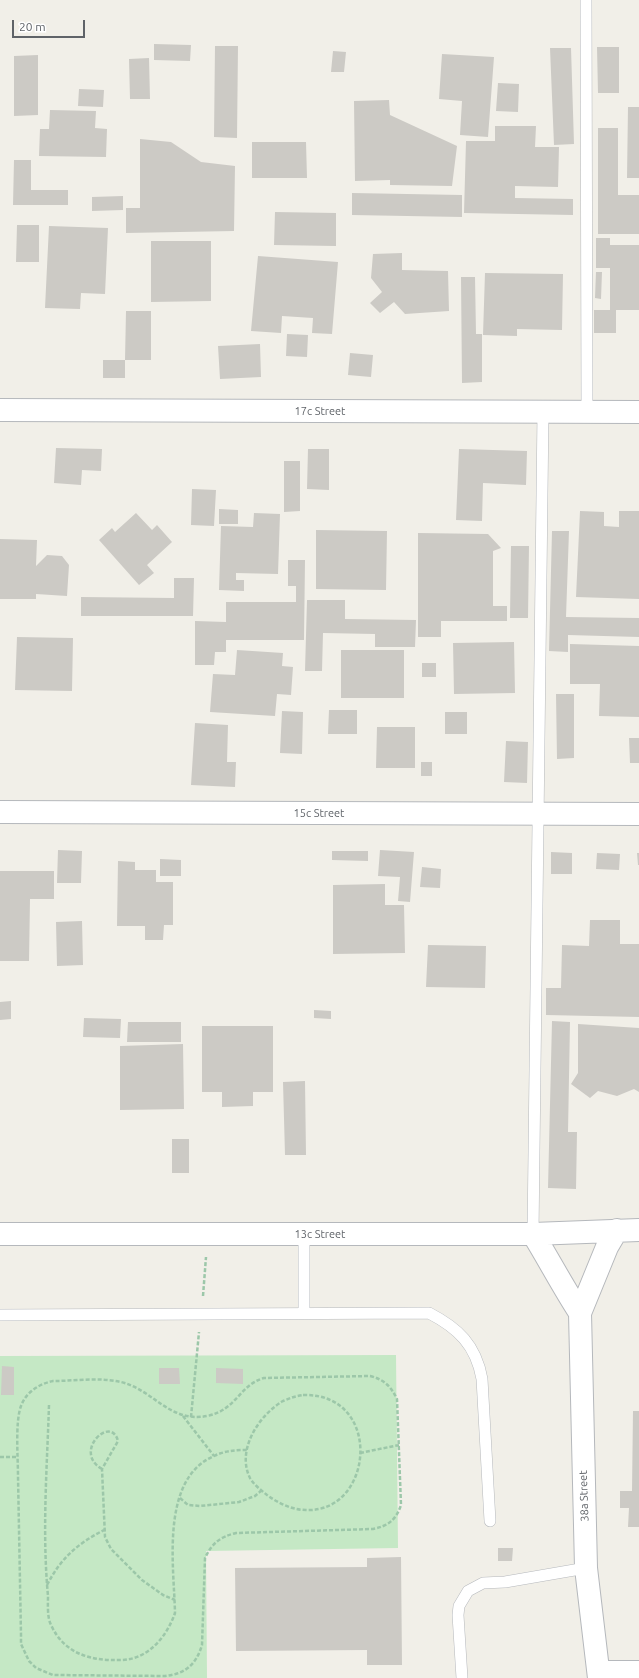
<!DOCTYPE html>
<style>
body{margin:0}
#map{position:relative;width:639px;height:1678px;overflow:hidden;background:#f1efe8;font-family:Ubuntu,sans-serif}
canvas{display:block}
.scale{position:absolute;left:12px;top:20px;width:73px;height:18px;box-sizing:border-box;border:2px solid #5f6368;border-top:0;padding-left:5px;font-size:12px;line-height:14px;white-space:nowrap;color:#5f6368;-webkit-text-stroke:3px #fff;paint-order:stroke}
</style>
<div id="map">
<canvas width="639" height="1678"></canvas>
<div class="scale">20 m</div>
</div>
<script>
const context = document.querySelector('canvas').getContext('2d');
context.lineJoin = 'round';
function fill(path, color) {
  context.fillStyle = color;
  context.fill(path, 'evenodd');
}
function trace(path, color, width, dash) {
  context.strokeStyle = color;
  context.lineWidth = width;
  context.lineCap = dash ? 'butt' : 'round';
  context.setLineDash(dash || []);
  context.stroke(path);
}
function label(font, color, halo, rows, align = 'center') {
  context.font = font + ' Ubuntu,sans-serif';
  context.lineWidth = 3;
  context.setLineDash([]);
  context.textBaseline = 'middle';
  context.strokeStyle = halo;
  context.fillStyle = color;
  for (const [text, x, y, turn = 0] of rows) {
    context.save();
    context.translate(x, y);
    context.rotate((+turn || 0) * Math.PI / 180);
    context.textAlign = isNaN(turn) ? turn : align;
    if (halo) context.strokeText(text, 0, 0);
    context.fillText(text, 0, 0);
    context.restore();
  }
}
fill(new Path2D(`
 M396,1355l2,193 -192,3 1,127h-207v-322z`), '#c5e8c5');
fill(new Path2D(`
 M154,44l37,1 -1,16 -36,-1z
 M215,46h23l-1,92 -23,-1z
 M597,47h22v46h-21z
 M550,48h21l3,96 -20,1z
 M333,51l13,1 -2,20h-13z
 M442,54l52,3 -6,80 -28,-2 2,-34 -23,-2z
 M38,55v60l-24,1v-60z
 M149,58l1,41h-20l-1,-40z
 M498,83l21,1 -1,28 -22,-1z
 M79,89l25,1 -1,17 -25,-1z
 M389,100l1,15 67,31 -5,40 -62,-1v-5l-35,1 -1,-80z
 M628,107h11v71h-12z
 M50,110l46,1 -1,17 12,1 -1,28 -67,-1 1,-27h9z
 M495,126h41l-1,21h24l-1,40 -43,-1v12l58,1v16l-109,-2 2,-72h29z
 M598,128h20v67h21v39h-41z
 M140,139l31,3 30,20 34,4 -1,65 -108,2v-25h14z
 M252,142h54l1,36h-55z
 M14,160h17v30h37v15h-55z
 M352,193l110,2v22l-110,-2z
 M123,196v14l-31,1v-14z
 M275,212l61,1v33l-62,-1z
 M17,225h22v37h-23z
 M49,226l59,2 -3,66 -24,-1 -1,16 -35,-1z
 M596,238h14v7h29v65h-23v23h-22v-23h16v-42h-14z
 M151,241h60v60l-60,1z
 M402,253v17l46,1 1,40 -44,3 -11,-12 -14,11 -10,-10 12,-11 -11,-14 2,-24z
 M258,256l80,6 -6,72 -20,-1 1,-15 -31,-2 -1,17 -30,-2z
 M596,272h6l-1,27 -6,-1z
 M485,273l78,1 -1,56 -45,-1v7l-34,-1z
 M461,277h14l1,57h6v48l-20,1z
 M126,311h25v49h-26z
 M287,334l21,1 -1,22 -21,-1z
 M260,344l1,33 -41,2 -2,-33z
 M350,353l23,2 -2,22 -23,-2z
 M103,360h22v18h-22z
 M56,448l46,1 -1,22 -19,-1 -1,15 -27,-2z
 M308,449h21v41l-22,-1z
 M459,449l68,2 -1,34 -43,-2 -1,38 -26,-1z
 M284,461h16v50l-16,1z
 M192,489l24,1 -2,36 -23,-1z
 M219,509l19,1v14h-19z
 M580,511l24,1v14l15,1v-16h20v88l-63,-2z
 M136,513l16,17 5,-5 15,17 -25,23 7,8 -15,12 -40,-45 13,-12 3,4z
 M254,513l26,1 -2,60 -42,-1v7h8v11l-25,-1 2,-64 32,1z
 M316,530l71,1 -1,59 -70,-1z
 M552,531h17l-3,86 73,1v19l-71,-2v17l-19,-1z
 M418,533l70,1 13,14 -8,3v55h14v15h-66v16h-23z
 M0,539l37,1 -1,26 11,-11 15,1 7,9 -2,31 -31,-2v5h-36z
 M511,546h18l-1,72h-18z
 M288,560h17l-1,80h-78v12h-11l-1,13h-19v-44l31,1v-20h70v-16h-8z
 M174,578h20l-1,38h-112v-19l93,1z
 M307,600h38v19l71,1 -1,27h-40v-13l-52,-1 -1,38h-17z
 M17,637l56,1 -1,53 -57,-1z
 M514,642l1,51 -61,1 -1,-51z
 M570,644l69,2v71l-40,-1 1,-32h-30z
 M237,650l46,3 -1,13 11,1 -2,28 -14,-1 -2,22 -65,-4 3,-38 22,1z
 M341,650h63v48h-63z
 M422,663h14v14h-14z
 M556,694h18v64l-17,1z
 M329,710h28v24h-29z
 M282,711l21,1 -1,42 -22,-1z
 M445,712h22v22h-22z
 M195,723l33,2 -1,37h9l-1,25 -44,-2z
 M377,727h38v41h-39z
 M629,738h10v25h-9z
 M506,741l22,1 -1,41 -23,-1z
 M421,762h11v14h-11z
 M58,850l24,1 -1,32h-24z
 M380,850l34,2 -4,50 -12,-1 2,-24 -22,-1z
 M332,851h36v10l-36,-1z
 M551,852l21,1v21h-21z
 M597,853l23,1 -1,16 -23,-1z
 M637,853h2v12h-1z
 M160,859l21,1v16h-21z
 M118,861l17,1v8h21v12h17v43h-9l-1,15h-18v-14h-28z
 M422,867l19,2 -1,19 -20,-1z
 M0,871h54v28h-24l-1,62h-29z
 M385,884v21h19l1,48 -72,1v-69z
 M590,920h30v24h19v73l-93,-2v-27h15l1,-43 27,1z
 M82,921l1,44 -26,1 -1,-44z
 M428,945l58,1 -1,42 -59,-1z
 M11,1001v18l-11,1v-18z
 M314,1010l17,1v8l-17,-1z
 M84,1018l37,1 -1,19 -37,-1z
 M552,1021l18,1 -2,110h9l-1,57 -28,-1z
 M128,1022h53v20h-54z
 M578,1024l61,4v64l-5,-3 -17,7 -19,-5 -8,7 -19,-14 7,-11z
 M202,1026h71v66h-20v14l-31,1v-15h-20z
 M183,1044l1,65 -64,1v-64z
 M305,1081l1,74h-21l-2,-73z
 M172,1139h17v34h-17z
 M2,1366l12,1v28h-13z
 M159,1368h20l1,16h-21z
 M216,1368l27,1v15l-27,-1z
 M633,1411h6v116h-11l1,-19h-9v-17h12z
 M498,1548h15l-1,13h-14z
 M401,1557l1,108h-35v-15l-131,1 -1,-83 132,-1v-9z`), '#cccac5');
const lane = new Path2D(`
 M586,0l1,412
 M533,1234l10,-822
 M304,1313v-79
 M0,1315l429,-2c29,15 47,32 53,66l8,142
 M462,1678l-4,-63 1,-9 9,-15 15,-8 22,-1 81,-14`);
const street = new Path2D(`
 M0,410l639,2
 M0,812l639,2
 M0,1234h533l106,-4
 M533,1234c16,26 30,53 47,79
 M599,1672h40
 M599,1678l-13,-110 -6,-255 27,-66 10,-17`);
trace(lane, '#b5b8bc', 12);
trace(street, '#b5b8bc', 24);
trace(new Path2D(`
 M203,1296l3,-39
 M370,1376c13,3 21,10 27,23l4,106c-5,15 -13,21 -28,24l-137,4c-16,4 -24,10 -31,25l-3,87c-6,20 -17,29 -37,31l-112,-1 -17,-7 -7,-7 -8,-17v-9c-1,-53 -2,-106 -3,-159 0,-18 -3,-54 3,-70 5,-14 18,-22 32,-25 22,0 46,-4 68,1 33,8 48,41 86,34 30,-6 32,-31 57,-38z
 M303,1395c81,-2 71,118 3,115 -14,0 -28,-7 -39,-15 -6,-5 -13,-10 -17,-17 -14,-28 9,-63 33,-77 7,-3 13,-5 20,-6z
 M49,1405c-2,63 -7,127 -1,191 0,8 -1,21 3,29 14,30 41,36 71,35 27,-1 45,-24 53,-47 -1,-47 -15,-134 39,-157 10,-5 21,-6 33,-6
 M183,1416l31,40
 M191,1417l8,-85
 M360,1453l39,-8
 M0,1457h18
 M102,1469c-30,-17 9,-55 16,-28l-16,28 3,68 6,12 31,31 21,15 12,5
 M180,1498l8,7 12,1 39,-4 16,-6 7,-6
 M47,1585c14,-27 30,-41 57,-55`), '#9cc7a9', 2.5, [4, 2]);
trace(lane, '#fff', 11);
trace(street, '#fff', 22);
label('11px', '#5f6368', '#fff', [
 ["17c Street",320,411],
 ["15c Street",319,813],
 ["13c Street",320,1234],
 ["38a Street",584,1496,-92]
]);
</script>
